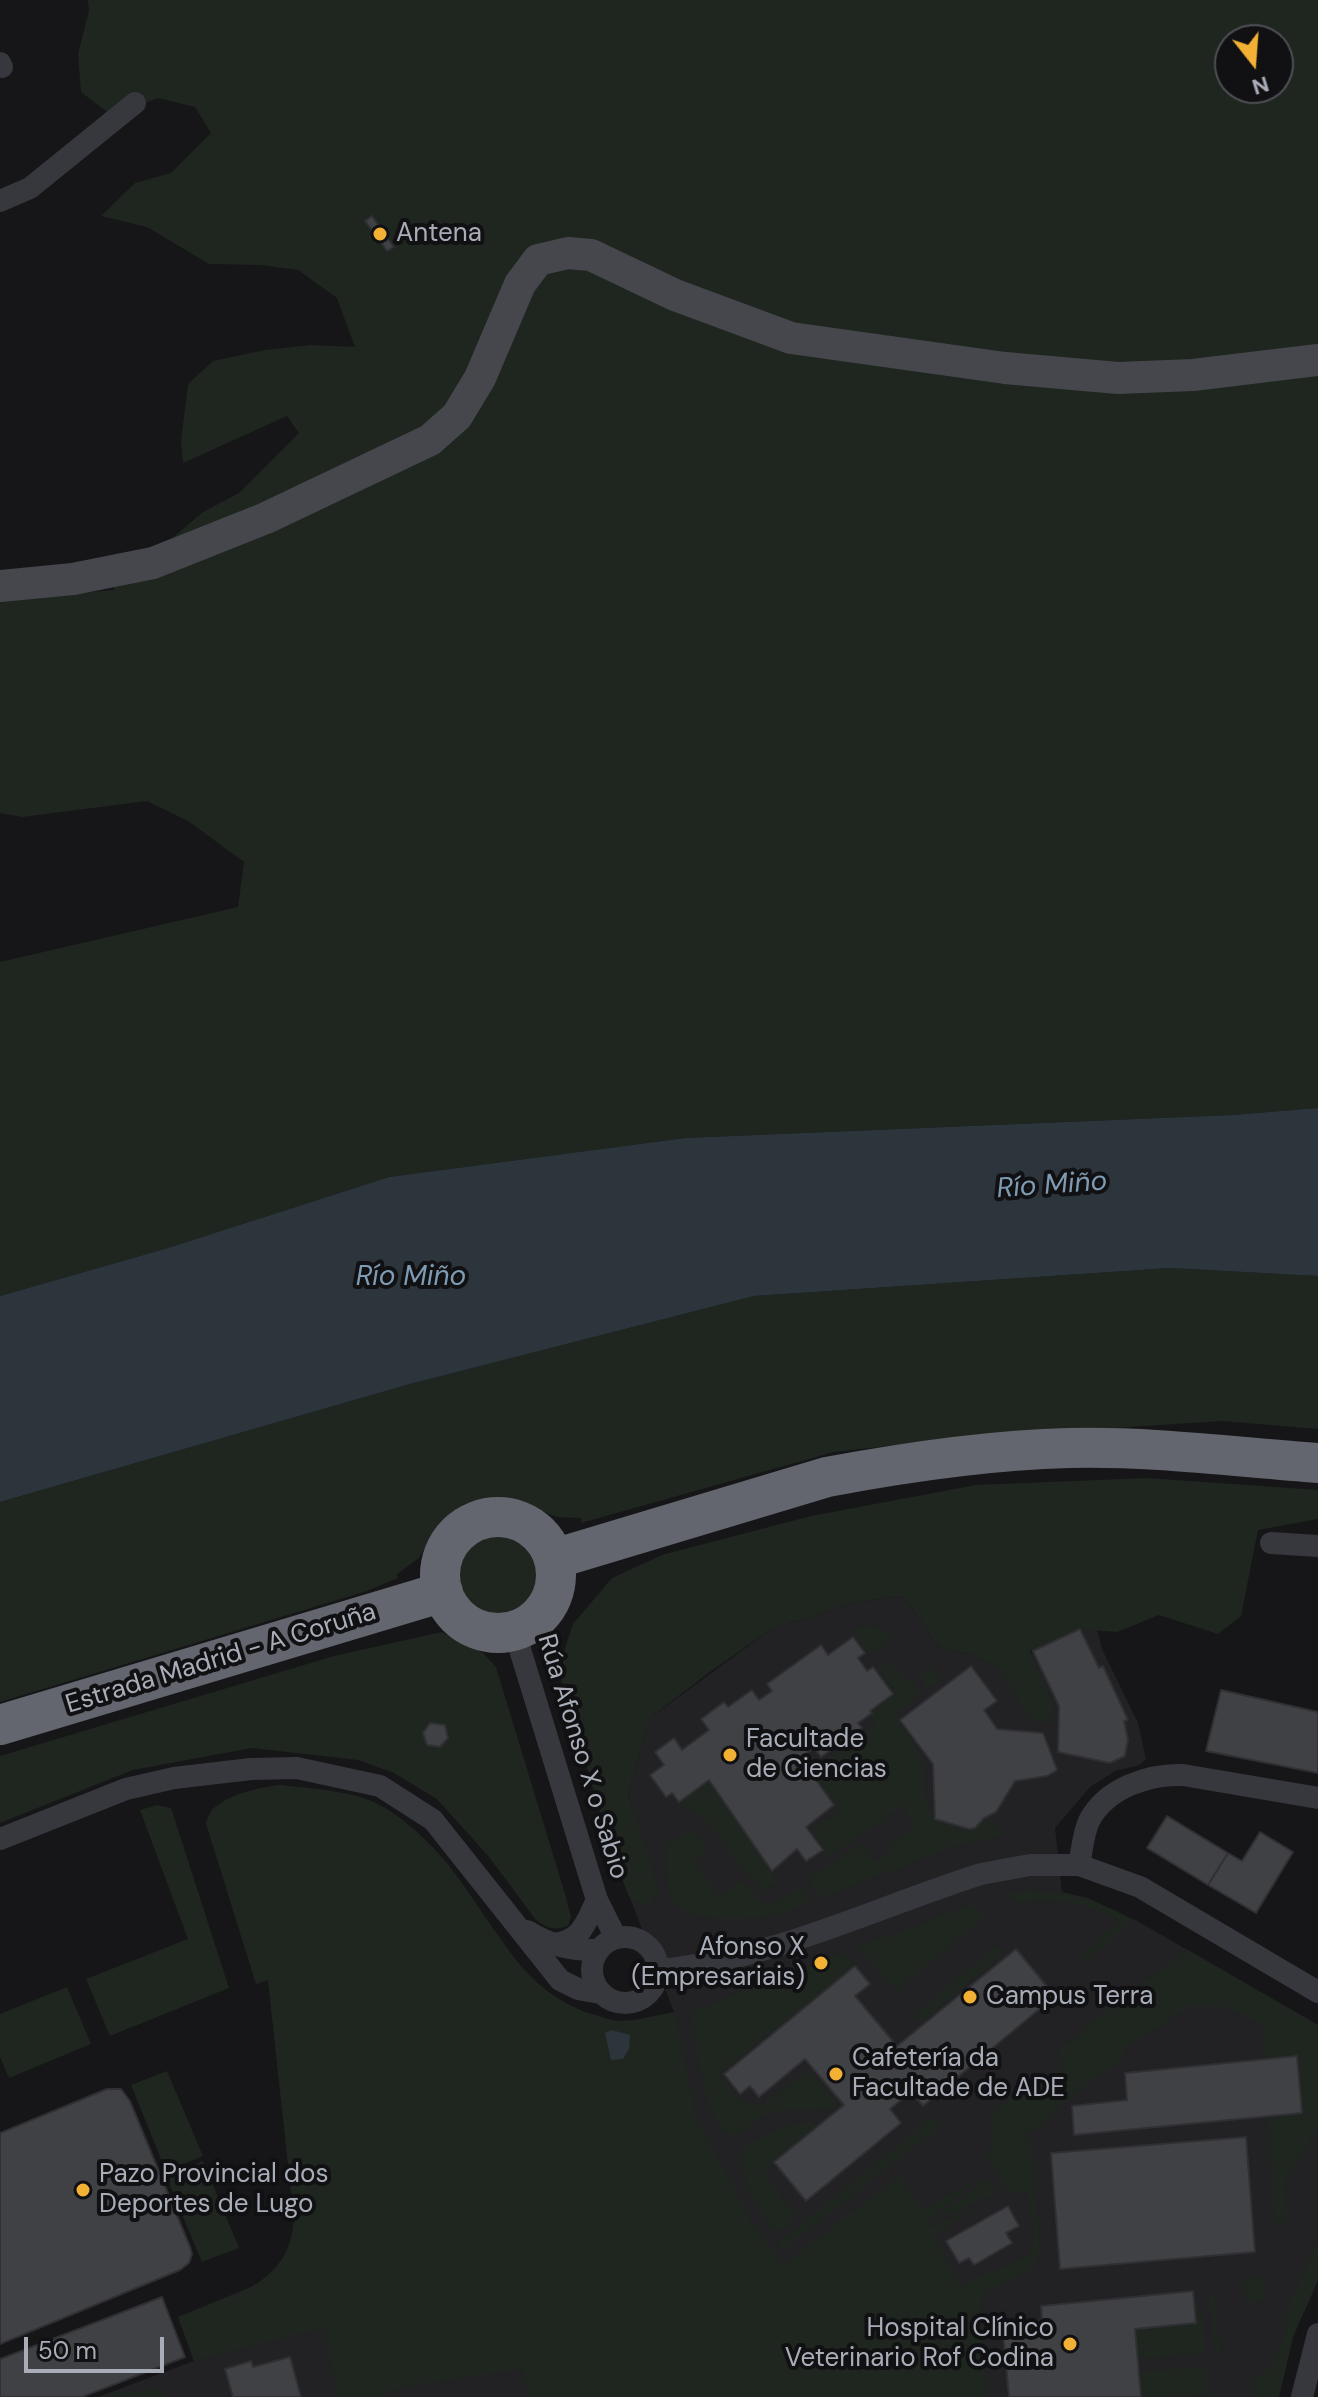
<!DOCTYPE html>
<meta charset="utf-8">
<style>
body{margin:0}
#map{position:relative;width:1318px;height:2397px;overflow:hidden;background:#161618;font-family:"DM Sans",sans-serif}
canvas{display:block}
.north{position:absolute;left:1214px;top:24px;width:80px;height:80px;box-sizing:border-box;background:#111113;border:2px solid #4d4f55;border-radius:50%;rotate:163deg;font-size:22px;font-weight:700;line-height:32px;text-align:center;color:#a8adb8}
.north::after{content:'';display:block;margin:auto;width:28px;height:36px;background:#f2b134;clip-path:polygon(50% 0,100% 100%,50% 72%,0 100%)}
.scale{position:absolute;left:24px;top:2337px;width:140px;height:36px;box-sizing:border-box;border:4px solid #a8adb8;border-top:0;padding-left:10px;font-size:24px;line-height:28px;white-space:nowrap;color:#a8adb8;-webkit-text-stroke:6px #111113;paint-order:stroke}
</style>
<div id="map">
<canvas width="1318" height="2397"></canvas>
<div class="north">N</div>
<div class="scale">50 m</div>
</div>
<script>
const context = document.querySelector('canvas').getContext('2d');
context.lineJoin = 'round';
function fill(path, color) {
  context.fillStyle = color;
  context.fill(path, 'evenodd');
}
function trace(path, color, width, dash) {
  context.strokeStyle = color;
  context.lineWidth = width;
  context.lineCap = dash ? 'butt' : 'round';
  context.setLineDash(dash || []);
  context.stroke(path);
}
function label(font, color, halo, rows, align = 'center') {
  context.font = font + ' "DM Sans",sans-serif';
  context.lineWidth = 8;
  context.setLineDash([]);
  context.textBaseline = 'middle';
  context.strokeStyle = halo;
  context.fillStyle = color;
  for (const [text, x, y, turn = 0] of rows) {
    context.save();
    context.translate(x, y);
    context.rotate((+turn || 0) * Math.PI / 180);
    context.textAlign = isNaN(turn) ? turn : align;
    if (halo) context.strokeText(text, 0, 0);
    context.fillText(text, 0, 0);
    context.restore();
  }
}
fill(new Path2D(`
 M901,1596l11,11 26,40 33,8 30,14 79,-40 17,1 5,19 36,74 8,36 -7,6 -24,6 -25,16 -35,41 7,64 26,6 51,24 179,103v255l-25,57 -14,60h-1181l96,-36 -16,-44 80,-33 15,-12 14,-17 6,-21 1,-15 -26,-239 -12,4 -50,-161 6,-14 15,-10 33,-11 20,-3 71,11 33,11 34,26 28,29 79,111 33,28 16,8 42,12 19,-1 39,-8 -63,-163 26,-25 -9,-30 22,-76 120,-88 85,-28z`), '#222225');
fill(new Path2D(`
 M88,0h1230v1108l-86,7 -547,23 -296,39 -221,71 -168,48v-334l238,-55 6,-45 -56,-41 -41,-20 -125,16 -22,-4v-218l41,1 73,-6 -2,-33 52,-12 39,-33 36,-19 60,-60 -12,-17 -104,47 -2,-22 7,-57 25,-23 52,-11 46,-5 44,2 -18,-49 -39,-28 -37,-5 -52,-1 -62,-37 -46,-11 34,-33 36,-10 40,-40 -16,-26 -37,-9 -47,17 -30,-23 -3,-38 11,-43zM1230,40h48v48h-48z
 M1170,1268l148,8v153l-96,-8 -262,17 -126,14 -253,71v-5l-24,-1 -47,-18 -33,1 -13,4 -22,17 -23,37 -22,16 1,4 -31,13 -367,111v-200l410,-118 344,-88z
 M1147,1478l171,12v29l-60,11 -17,86 -23,18 -59,-19 -42,17 -38,-3 -49,23 24,53 -7,19 -18,-7 -28,-48 -30,-14 -33,-8 -26,-40 -11,-11 -46,6 -85,28 -63,44 -57,44 -22,76 31,98 -9,12 -8,1 -13,-8 -18,-48 -53,-179 15,-46 39,-46 50,-23 149,-39 165,-31z
 M456 1575a43 43 0 1 1 86 0a43 43 0 1 1-86 0Z
 M868,1626l16,3 8,8 -23,18 -16,-26z
 M442,1632l41,21 13,14 69,227 6,23 -3,9c-14,5 -21,2 -32,-6l-47,-63 -52,-58 -43,-26 -36,-13 -106,-12 -119,22 -133,53v-67l334,-100z
 M891,1660l16,22 4,-2 10,14 -25,19c5,17 19,27 24,43 11,29 -6,56 31,67 8,3 15,6 24,5l9,-10 20,17 -48,11 -135,52 -13,-19 53,-36 13,19 18,-12 -3,-5 26,-18 -11,-17 3,-2 -3,-3 -77,54 -4,-6 3,-3 -13,-20 27,-19 -29,-40 65,-46 -7,-10 27,-21 -18,-24z
 M931,1667l9,13 -13,9 -9,-13z
 M709,1780l68,101 -15,11 -59,-75 -24,-15z
 M280,1785c34,4 77,5 107,24 22,14 42,33 59,53 47,57 73,132 150,153 8,3 16,6 24,6 18,0 36,-5 54,-9l23,108 50,92 4,11 32,42 116,-89 23,34 57,-31 -52,41 4,8 58,-26 -55,33 27,53 15,-10 52,-22c11,-18 2,-46 -2,-65l-17,2 -20,-35 4,-45 48,-42 6,9 18,-16 -9,-11 29,-22 -1,-3 104,-78 130,75v102l-34,54 3,40 -12,1 -7,-105 34,-4 -5,-57 -32,2 -2,-32 -42,-20h-29l-69,43v12l-50,32 -36,36 -12,4 2,7h4l8,111 -6,17 -44,23 -9,10 7,96h-459l-5,-28 -119,17 -22,11h-44l-14,-70 -130,34 -16,-44c52,-21 112,-31 116,-98l-26,-239 -12,4 -50,-161c8,-28 49,-34 74,-38z
 M157,1805l14,3 58,180 -119,48 -24,-57 102,-40 -48,-129z
 M686,1833h11l11,18 -14,10 24,35 25,-16 19,23 14,-1 24,-15 11,16c-14,4 -29,11 -43,13 -21,3 -85,6 -95,-15 -7,-15 -6,-40 -7,-57z
 M1030,1891c42,2 66,9 103,29l-52,44 -3,-4 43,-39c-35,-18 -67,-25 -106,-18l-9,-10z
 M974,1904l11,13 -89,73 -38,-43z
 M996,1946l7,8 -81,68 -8,-8z
 M843,1953l12,13 -137,108 24,28 20,4 47,-37 29,37c-9,5 -46,1 -64,6 -16,6 -29,20 -46,24 -25,-21 -31,-92 -37,-124z
 M67,1987l24,57 -82,34 -9,-21v-43z
 M167,2071l36,85 -37,15 -35,-86z
 M933,2117l7,10 -158,123 -4,-7z
 M808,2123l11,2 -44,37 -11,13 32,41 -15,14 -9,1c-13,-25 -35,-52 -29,-81 19,-17 39,-25 65,-27z
 M203,2161l36,87 -37,14 -36,-86z
 M987,2179l9,15 -65,28z
 M1318,2241v39l-25,57 -14,60h-25l-1,-13 4,-8 15,-9 14,-34 1,-24z
 M1259,2277l5,6 1,13 -5,6 -14,2 -1,-26z
 M1209,2295h6l5,58 -5,1z
 M1195,2310h7l4,42 -68,7 -3,-30 61,-6z
 M1206,2366l3,31 -7,-2 -61,2 -2,-25z
 M159,2390l8,7h-65l12,-4z`), '#1e261f');
fill(new Path2D(`
 M1318,1108v168l-148,-8 -416,28 -344,88 -410,118v-206l168,-48 221,-71 296,-39 547,-23z
 M612,2030l18,5 -1,14 -6,10 -12,1 -6,-27z`), '#2c353c');
const building = new Path2D(`
 M372,216l22,31 -7,4 -22,-30z
 M1080,1629l19,39 4,-2 25,54 -4,1 4,18 -3,17 -15,7 -52,-11 1,-46 -26,-55z
 M853,1637l12,16 -7,5 9,13 6,-4 20,27 -23,17 2,2 -14,10 4,5 -41,29 -7,-9 -14,10 34,47 -28,22 17,23 -17,11 -9,-12 -25,22 -63,-91 -30,22 -7,-9 -6,4 -16,-22 14,-10 -9,-13 19,-14 8,12 27,-20 -8,-11 23,-17 4,5 24,-17 7,10 13,-9 -5,-7 54,-39 7,10z
 M971,1666l26,35 -13,9 13,19 46,4 14,37 -10,6 -32,5 -19,31 -12,6 -9,10 -6,1 -34,-10 -2,-55 -33,-44z
 M1221,1690l97,22v61l-112,-22z
 M430,1723l15,2 3,13 -8,9 -13,-2 -4,-12z
 M1167,1816l61,37 -20,32 -61,-37z
 M1260,1832l33,20 -37,61 -48,-28 20,-32 14,8z
 M1016,1949l39,47 -132,110 -12,-14 -21,17 11,14 -95,78 -32,-39 70,-57 -39,-46 -46,38 -9,-11 -10,8 -16,-20 131,-108 15,18 -15,12 42,50z
 M1297,2056l5,57 -228,22 -2,-29 55,-6 -2,-27z
 M107,2089h14l9,12 60,146 2,7 -3,9 -9,7 -180,74v-211z
 M1246,2137l9,115 -195,17 -9,-116z
 M1008,2206l11,20 -13,7 6,10 -38,22 -5,-7 -10,5 -13,-22z
 M1193,2291l3,32 -61,6 6,68h-132l-7,-73 40,-4 -1,-14z
 M162,2297l23,60 -103,40h-82v-38z
 M290,2357l11,40h-68l-8,-28 26,-8 2,6z`);
fill(building, '#404145');
trace(building, '#303034', 2);
trace(new Path2D(`
 M0,63l2,4
 M0,201l30,-13 105,-85
 M1271,1543l47,3
 M514,1630l83,270 19,38
 M0,1839l126,-50 48,-11 77,-9 46,-1 83,18 53,34 127,160 18,9 22,4
 M1079,1865c3,-14 4,-31 10,-44 17,-33 59,-47 94,-46l135,23
 M527,1931c25,15 41,19 70,19
 M592 1970a33 33 0 1 1 66 0a33 33 0 1 1-66 0Z
 M553,1944c29,-3 32,-20 44,-44
 M658,1970c113,-10 216,-62 323,-96l49,-9h49l61,22 178,105
 M1302,2397l16,-63`), '#37383d', 22);
trace(new Path2D(`
 M0,586l73,-7 80,-16 113,-45 164,-78 27,-24 23,-38 40,-94 18,-24 30,-7 23,2 84,40 116,43 214,30 113,10 75,-3 125,-15`), '#45474d', 32);
trace(new Path2D(`
 M440 1575a58 58 0 1 1 116 0a58 58 0 1 1-116 0Z
 M554,1559l273,-82c80,-15 161,-27 242,-29 82,-2 167,9 249,15
 M0,1725l443,-133`), '#63666e', 40);
for (const [x, y, r, color] of [
 [380,234,8,"#f2b134"],
 [730,1755,8,"#f2b134"],
 [821,1963,8,"#f2b134"],
 [970,1997,8,"#f2b134"],
 [836,2074,8,"#f2b134"],
 [83,2190,8,"#f2b134"],
 [1070,2344,8,"#f2b134"]
]) {
  const dot = new Path2D();
  dot.arc(x, y, r, 0, 2 * Math.PI);
  context.fillStyle = color;
  context.fill(dot);
  trace(dot, '#111113', 3);
}
label('26px', '#a8adb8', '#111113', [
 ["Antena",396,234],
 ["Facultade",746,1740],
 ["de Ciencias",746,1770],
 ["Afonso X",805,1948,"right"],
 ["(Empresariais)",805,1978,"right"],
 ["Campus Terra",986,1997],
 ["Cafetería da",852,2059],
 ["Facultade de ADE",852,2089],
 ["Pazo Provincial dos",99,2175],
 ["Deportes de Lugo",99,2205],
 ["Hospital Clínico",1054,2329,"right"],
 ["Veterinario Rof Codina",1054,2359,"right"]
], 'left');
label('26px', '#a8adb8', '#111113', [
 ["Estrada Madrid - A Coruña",221,1659,-17],
 ["Rúa Afonso X o Sabio",582,1757,73]
]);
label('italic 28px', '#7f9bb3', '#111113', [
 ["Río Miño",1052,1186,-4],
 ["Río Miño",411,1278]
]);
</script>
